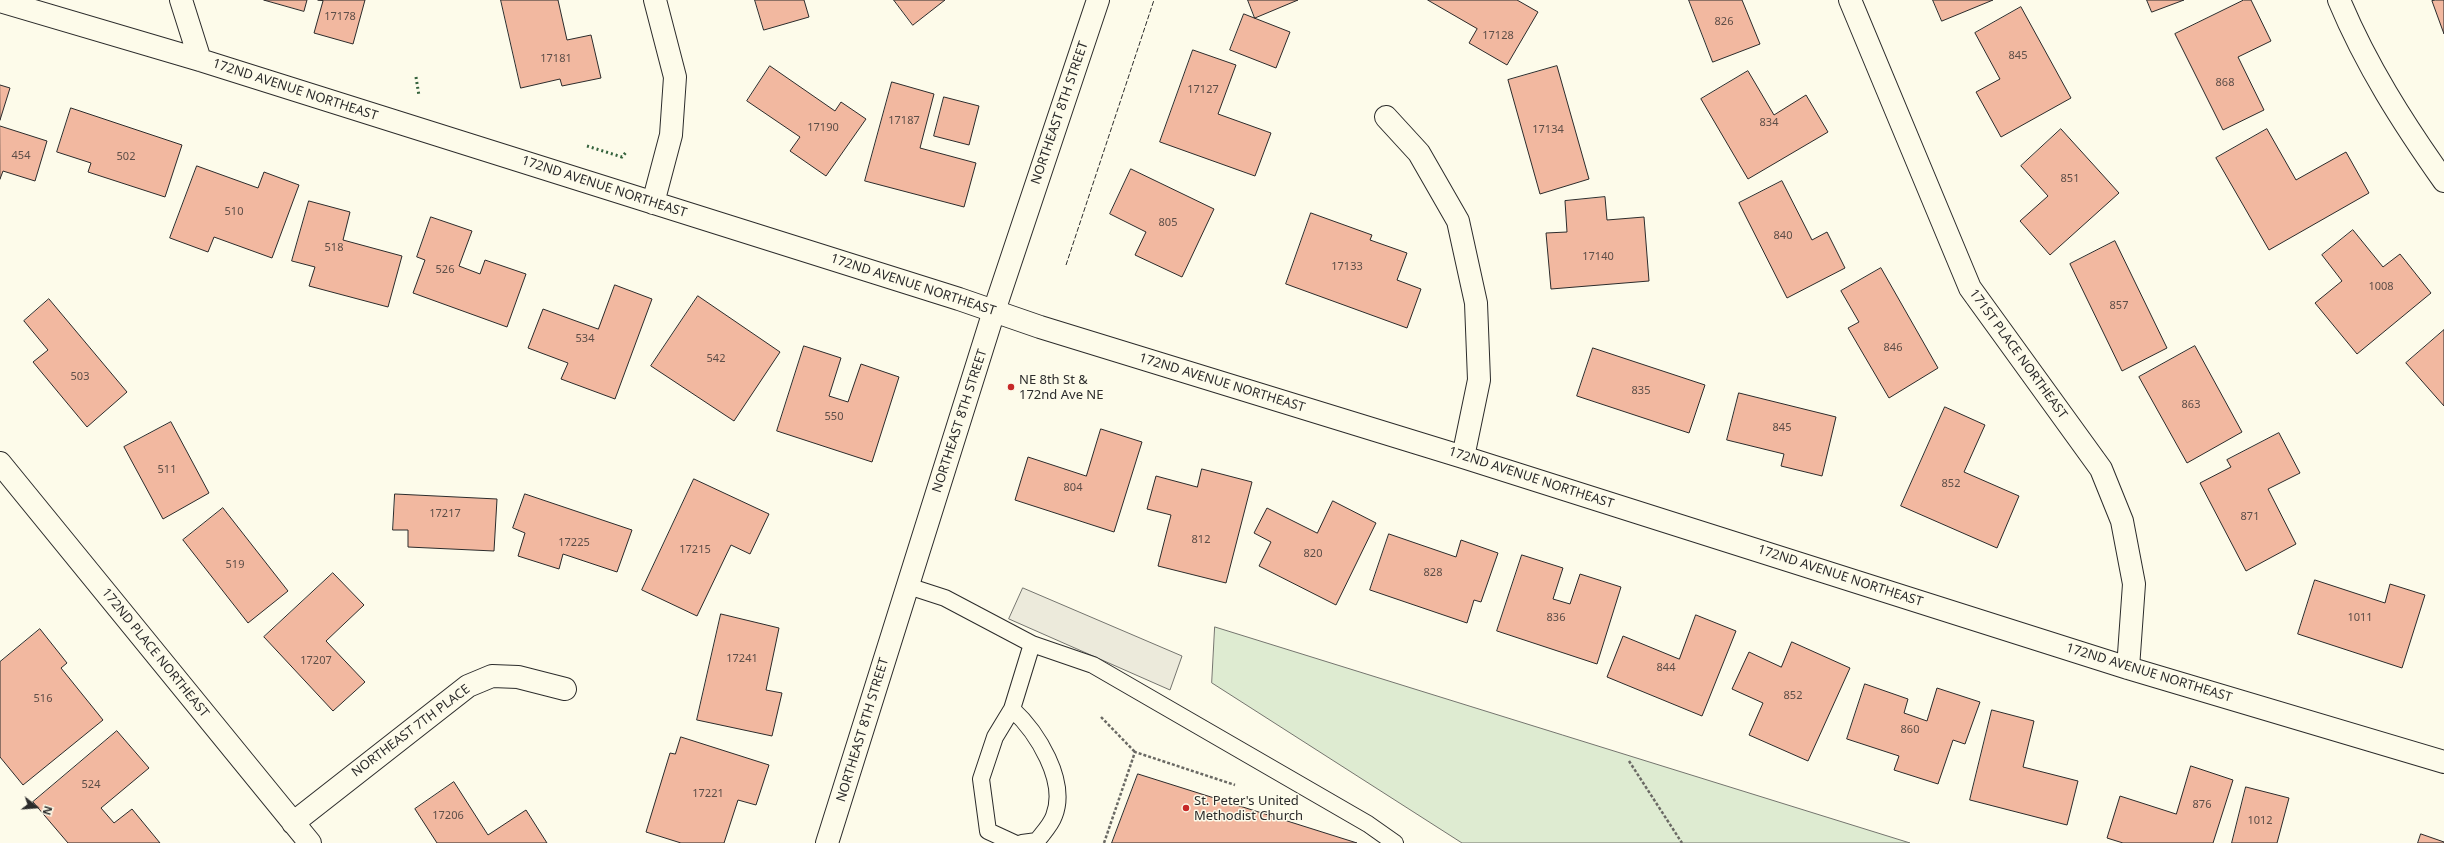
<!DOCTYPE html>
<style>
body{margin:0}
#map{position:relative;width:2444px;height:843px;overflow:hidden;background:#fdfbea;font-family:"Noto Sans",sans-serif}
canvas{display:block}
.north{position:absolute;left:16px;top:787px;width:40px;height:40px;-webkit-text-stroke:3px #fdfbea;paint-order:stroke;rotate:107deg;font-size:11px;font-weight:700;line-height:16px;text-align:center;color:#2b2b2b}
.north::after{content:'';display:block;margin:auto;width:14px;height:18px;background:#2b2b2b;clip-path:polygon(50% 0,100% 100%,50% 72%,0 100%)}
</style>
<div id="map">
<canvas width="2444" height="843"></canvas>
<div class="north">N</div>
</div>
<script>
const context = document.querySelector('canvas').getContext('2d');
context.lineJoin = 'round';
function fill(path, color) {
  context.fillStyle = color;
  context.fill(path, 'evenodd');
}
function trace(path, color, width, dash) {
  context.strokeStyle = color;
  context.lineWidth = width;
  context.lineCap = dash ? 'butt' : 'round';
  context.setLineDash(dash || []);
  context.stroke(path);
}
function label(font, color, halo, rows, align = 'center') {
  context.font = font + ' "Noto Sans",sans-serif';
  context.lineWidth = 3;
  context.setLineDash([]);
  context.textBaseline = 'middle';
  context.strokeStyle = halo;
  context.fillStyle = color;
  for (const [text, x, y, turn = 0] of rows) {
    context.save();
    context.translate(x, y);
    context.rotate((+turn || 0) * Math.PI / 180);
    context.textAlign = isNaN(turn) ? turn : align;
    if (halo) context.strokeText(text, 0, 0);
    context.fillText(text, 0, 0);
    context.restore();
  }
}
const green = new Path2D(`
 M1215,627l695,216h-448l-250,-160z`);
fill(green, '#deebd1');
trace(green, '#74746e', 1);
const parking = new Path2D(`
 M1023,588l159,68 -12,34 -161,-71z`);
fill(parking, '#eceadb');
trace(parking, '#74746e', 1);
const building = new Path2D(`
 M264,0h43l-3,11z
 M318,0h47l-12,44 -39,-11 9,-32z
 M501,0h57l9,40 24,-5 10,43 -39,8 -2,-7 -39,9z
 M755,0h49l5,17 -45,13z
 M894,0h51l-32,25z
 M1248,0h50l-43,18z
 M1428,0h89l21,12 -31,53 -38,-22 8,-14z
 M1689,0h53l18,44 -47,18z
 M1933,0h60l-51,21z
 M2147,0h37l-32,12z
 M2244,0h7l20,41 -33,16 26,53 -41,20 -48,-96z
 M2436,0h8v34l-12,-33z
 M2021,7l50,91 -70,39 -25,-45 24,-13 -25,-46z
 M1244,14l46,18 -14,36 -46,-18z
 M1193,50l43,15 -18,49 53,19 -16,43 -95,-34z
 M770,66l65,45 6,-9 25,17 -40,57 -36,-25 10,-14 -53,-36z
 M1557,66l32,113 -49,15 -32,-114z
 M1748,71l26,44 32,-20 22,37 -80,47 -47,-80z
 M892,82l42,12 -14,54 56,15 -12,44 -99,-26z
 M0,85l10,3 -10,32z
 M944,97l35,9 -10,39 -35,-9z
 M71,108l111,37 -17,52 -77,-25 3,-9 -34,-11z
 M0,126l47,15 -12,40 -32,-10 -3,8z
 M2061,129l58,64 -69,62 -30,-34 28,-25 -27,-30z
 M2267,129l29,51 50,-28 23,41 -100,57 -53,-92z
 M197,166l61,22 6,-16 35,13 -27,73 -58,-21 -6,15 -38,-14z
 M1131,169l83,40 -32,68 -47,-22 11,-23 -36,-18z
 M1782,181l30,59 15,-8 18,36 -58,30 -48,-95z
 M1605,197l2,23 37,-3 5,64 -98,8 -5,-56 21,-1 -2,-31z
 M309,201l41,11 -7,28 59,16 -14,51 -79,-21 6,-19 -23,-6z
 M1311,213l61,22 -2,5 37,13 -10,27 24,9 -14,39 -121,-44z
 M431,217l41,14 -13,35 21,8 5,-14 41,14 -19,53 -94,-34 12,-33 -8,-3z
 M2353,230l30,37 17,-13 31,39 -74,61 -42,-51 27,-22 -20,-26z
 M2115,241l52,107 -45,23 -52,-107z
 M1881,268l57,100 -49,30 -41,-70 11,-6 -18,-31z
 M615,285l37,14 -37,100 -54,-20 7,-16 -40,-15 15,-39 55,20z
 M698,296l82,56 -46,69 -83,-55z
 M49,299l78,93 -40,35 -54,-65 15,-12 -24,-29z
 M2444,330v76l-38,-43z
 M804,346l37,12 -12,38 19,6 13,-38 38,13 -27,85 -95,-31z
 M2195,346l47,86 -55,31 -48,-86z
 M1593,348l112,37 -16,48 -112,-37z
 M1739,393l97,24 -14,59 -41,-10 3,-12 -57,-14z
 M1945,407l40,18 -21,47 55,24 -22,52 -96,-42z
 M171,422l38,71 -46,26 -39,-72z
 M1101,429l41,13 -28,90 -99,-32 13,-43 58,19z
 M2279,433l21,40 -32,16 28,55 -50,27 -46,-88 31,-16 -4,-7z
 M1202,469l50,13 -26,101 -68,-17 13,-51 -24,-6 9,-33 41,11z
 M694,479l75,35 -19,40 -19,-9 -34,71 -55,-26z
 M395,494l102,5 -3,52 -86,-4v-17h-15z
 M525,494l107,36 -15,42 -54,-18 -4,15 -41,-13 7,-23 -12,-5z
 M1333,501l43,22 -40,82 -77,-39 12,-24 -17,-9 13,-25 50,25z
 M223,508l65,83 -40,32 -65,-83z
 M1389,534l67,23 5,-17 37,13 -17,49 -7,-2 -7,23 -97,-33z
 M1522,555l41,13 -10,31 17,5 10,-30 41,13 -24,77 -100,-33z
 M333,573l31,32 -38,36 39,41 -32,29 -69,-74z
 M2315,580l70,23 5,-19 35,11 -23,73 -104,-34z
 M721,614l58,14 -13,62 16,3 -10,43 -75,-16z
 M1696,615l40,16 -34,85 -95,-39 16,-41 56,23z
 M40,629l27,34 -6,5 42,52 -80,65 -23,-28v-95z
 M1792,642l58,26 -42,93 -59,-26 14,-32 -31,-14 17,-37 32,15z
 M1865,684l43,15 -4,14 23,8 10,-33 43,14 -15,42 -12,-4 -15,44 -44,-14 5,-14 -52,-17z
 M1992,710l42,11 -11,46 55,14 -11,44 -97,-25z
 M117,731l32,37 -48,40 13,15 18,-14 28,34h-92l-35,-41z
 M681,737l88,28 -13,40 -18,-5 -14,43h-43l-35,-11 24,-79 5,1z
 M2191,766l42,14 -20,63h-90l-16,-5 13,-42 56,18z
 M1138,774l219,69h-245z
 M454,782l34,53 38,-25 21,33h-110l-22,-34z
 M2246,787l43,11 -12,45h-45z
 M2421,834l23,8v1h-26z`);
fill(building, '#f2b8a0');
trace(building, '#2b2b2b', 1);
const lane = new Path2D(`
 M908,586l37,12 87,46 61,21 275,159 27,19
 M1012,709c25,23 56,72 42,107 -3,9 -12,18 -17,25l-15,2
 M1014,843l-26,-12 -7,-52 14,-42 17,-28 20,-65`);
const street = new Path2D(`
 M181,0l19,60
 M1850,0l120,288 131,181 21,52 12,63 -6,84
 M2339,0c27,65 64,123 105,181
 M0,1l200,59 759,239 81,28 423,130 665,211 316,94
 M1386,117l33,36 39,68 18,82 3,77 -16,77
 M653,203l18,-68 4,-58 -20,-77
 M0,463l310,380
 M293,823l175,-137 24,-10 26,1 47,12`);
const secondary = new Path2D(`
 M827,843l167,-532 104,-311`);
trace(lane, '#2b2b2b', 18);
trace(street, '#2b2b2b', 24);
trace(secondary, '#2b2b2b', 24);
trace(new Path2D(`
 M1101,717l34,35
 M1629,761l53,82
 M1104,843l31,-91 100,33`), '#6a6964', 2.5, [3, 2]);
trace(lane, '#fdfbea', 16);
trace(street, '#fdfbea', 22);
trace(secondary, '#fdfbea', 22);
trace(new Path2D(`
 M416,77l3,19
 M587,146l35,11 5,-6`), '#34623c', 3, [2, 3]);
trace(new Path2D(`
 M1066,265l88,-265`), '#2b2b2b', 1, [5, 2]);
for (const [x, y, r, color] of [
 [1011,387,4,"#c62828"],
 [1186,808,4,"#c62828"]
]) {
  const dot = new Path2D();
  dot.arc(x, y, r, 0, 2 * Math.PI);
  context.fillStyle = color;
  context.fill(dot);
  trace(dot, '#fdfbea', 1.5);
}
label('11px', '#5d4e48', null, [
 ["17178",340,17],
 ["826",1724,22],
 ["17128",1498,36],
 ["845",2018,56],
 ["17181",556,59],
 ["868",2225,83],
 ["17127",1203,90],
 ["17187",904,121],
 ["834",1769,123],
 ["17190",823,128],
 ["17134",1548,130],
 ["454",21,156],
 ["502",126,157],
 ["851",2070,179],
 ["510",234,212],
 ["805",1168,223],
 ["840",1783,236],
 ["518",334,248],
 ["17140",1598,257],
 ["17133",1347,267],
 ["526",445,270],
 ["1008",2381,287],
 ["857",2119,306],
 ["534",585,339],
 ["846",1893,348],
 ["542",716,359],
 ["503",80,377],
 ["835",1641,391],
 ["863",2191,405],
 ["550",834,417],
 ["845",1782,428],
 ["511",167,470],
 ["852",1951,484],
 ["804",1073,488],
 ["17217",445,514],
 ["871",2250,517],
 ["812",1201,540],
 ["17225",574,543],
 ["17215",695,550],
 ["820",1313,554],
 ["519",235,565],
 ["828",1433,573],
 ["836",1556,618],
 ["1011",2360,618],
 ["17241",742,659],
 ["17207",316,661],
 ["844",1666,668],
 ["852",1793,696],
 ["516",43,699],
 ["860",1910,730],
 ["524",91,785],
 ["17221",708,794],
 ["876",2202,805],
 ["17206",448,816],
 ["1012",2260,821]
]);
label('13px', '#2b2b2b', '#fdfbea', [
 ["172ND AVENUE NORTHEAST",295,90,18],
 ["NORTHEAST 8TH STREET",1060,113,-71],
 ["172ND AVENUE NORTHEAST",604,187,18],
 ["172ND AVENUE NORTHEAST",913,285,18],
 ["171ST PLACE NORTHEAST",2018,354,54],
 ["172ND AVENUE NORTHEAST",1222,383,17],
 ["NORTHEAST 8TH STREET",960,421,-72],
 ["172ND AVENUE NORTHEAST",1531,478,18],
 ["172ND AVENUE NORTHEAST",1840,576,18],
 ["172ND PLACE NORTHEAST",155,653,51],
 ["172ND AVENUE NORTHEAST",2149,673,17],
 ["NORTHEAST 8TH STREET",863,730,-73],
 ["NORTHEAST 7TH PLACE",411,731,-37]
]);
label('13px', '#2b2b2b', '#fdfbea', [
 ["NE 8th St &",1019,380],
 ["172nd Ave NE",1019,395],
 ["St. Peter's United",1194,801],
 ["Methodist Church",1194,816]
], 'left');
</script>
